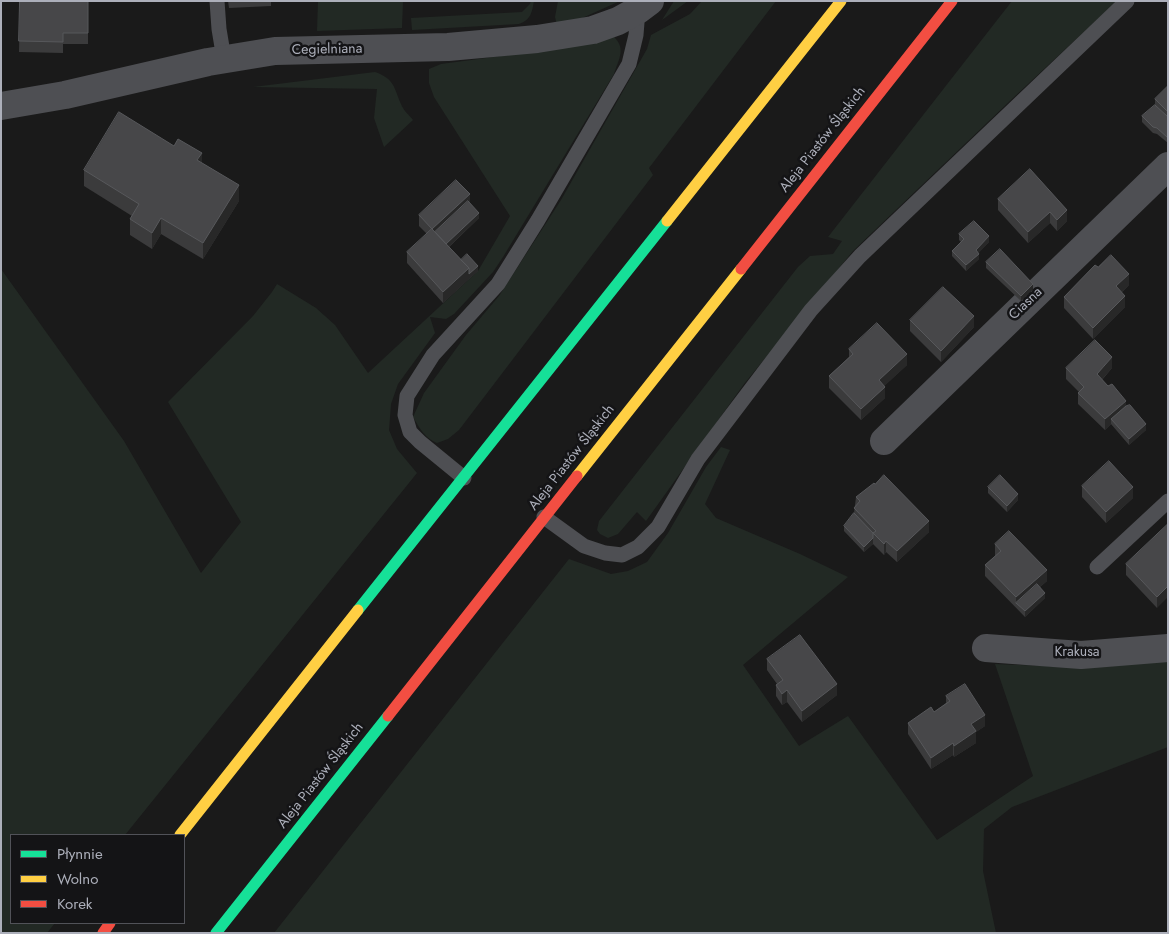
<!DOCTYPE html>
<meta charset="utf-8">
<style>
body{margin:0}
#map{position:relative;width:1169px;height:934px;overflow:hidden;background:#1a1a1a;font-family:Jost,sans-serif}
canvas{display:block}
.frame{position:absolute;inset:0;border:2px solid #acafba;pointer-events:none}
.legend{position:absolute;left:10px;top:834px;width:175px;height:90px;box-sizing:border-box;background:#141416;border:1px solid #515258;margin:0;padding:6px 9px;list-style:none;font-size:15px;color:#acafba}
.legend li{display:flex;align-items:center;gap:10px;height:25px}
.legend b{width:25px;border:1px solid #515258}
</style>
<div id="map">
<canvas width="1169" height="934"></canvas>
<div class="frame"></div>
<ul class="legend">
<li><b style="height:6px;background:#16e098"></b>Płynnie</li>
<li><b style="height:6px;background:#ffcf43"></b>Wolno</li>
<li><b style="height:6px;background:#f24e42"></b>Korek</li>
</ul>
</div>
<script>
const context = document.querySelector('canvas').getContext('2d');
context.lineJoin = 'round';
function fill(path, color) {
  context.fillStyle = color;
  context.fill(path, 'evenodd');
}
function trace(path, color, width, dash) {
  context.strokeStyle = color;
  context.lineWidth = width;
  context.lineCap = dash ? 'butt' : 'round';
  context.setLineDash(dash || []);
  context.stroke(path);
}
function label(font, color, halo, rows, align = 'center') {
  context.font = font + ' Jost,sans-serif';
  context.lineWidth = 5;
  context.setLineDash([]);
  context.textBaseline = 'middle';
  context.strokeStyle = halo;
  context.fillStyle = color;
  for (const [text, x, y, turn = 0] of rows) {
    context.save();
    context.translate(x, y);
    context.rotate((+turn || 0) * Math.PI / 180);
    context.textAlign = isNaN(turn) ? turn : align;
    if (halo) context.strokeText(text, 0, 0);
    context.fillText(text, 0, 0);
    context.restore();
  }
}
fill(new Path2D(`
 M318,1h85l-1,27 -85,3z
 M531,1h3c-2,11 -3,19 -15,23l-107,6 -1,-12 111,-6 8,-8z
 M558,1h62l-40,18 -23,6 -2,-8z
 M674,1h14l-26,19z
 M702,1h74l-127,167 4,7 -194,255 -11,9 -11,4c-12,-5 -17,-14 -24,-26l11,-24 42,-58 33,-39 62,-96 86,-151 4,-14 39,-21z
 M1012,1h105l-104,97 -160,153 -109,133 -98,137 -9,-9 -19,22 -10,4 -8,-4 -3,-4 2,-9 199,-254 12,-11 23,-2 9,-13 -14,-4z
 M612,35c15,13 7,23 2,39l-111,183 -10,15 -39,42 -8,5 -16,-2 5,16 -37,51 -7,20 -2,26 8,19 20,24 -292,362h-114v88h44l-8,10h-46v-664l123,172 77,132 40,-51 -73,-120 85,-86 19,-24 5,-8 39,24 19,17 33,48 110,-102 32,-55 -76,-119 -5,-14v-14l12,-5 135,-18z
 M375,72c20,7 19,16 26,32 2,6 8,11 12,16l-29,27 -10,-29 3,-29 -124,-2z
 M721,447l9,3 -25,54 11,14 84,36 48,23 -105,88 56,81 49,-30 89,124 96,-64 -38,-112 77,3 40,-1 56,-6v87l-156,60 -28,22 -1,42 13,62h-722l295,-374 42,15 17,-3 19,-9 21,-29 38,-66z`), '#222924');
trace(new Path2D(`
 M217,1l2,28 5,30
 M464,478l-44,-36 -10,-10 -5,-17 2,-19 26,-41 65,-71 40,-64 91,-156 7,-29 2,-25
 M544,517l40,29 21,7 17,2 16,-8 20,-20 40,-68 113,-149 49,-54 267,-255
 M1097,567l71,-66`), '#4e4f53', 15);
trace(new Path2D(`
 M1,106l64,-11 143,-33 67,-11 173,-4 89,-8 56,-9 25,-9 20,-11 12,-9
 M884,441l284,-275
 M986,648l95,7 87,-7`), '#4e4f53', 28);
trace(new Path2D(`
 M358,610l309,-389
 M216,933l172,-217`), '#16e098', 11);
trace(new Path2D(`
 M667,221l174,-220
 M577,476l164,-207
 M180,835l178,-225`), '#ffcf43', 11);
trace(new Path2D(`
 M741,269l211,-268
 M388,716l189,-240
 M103,933l7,-10`), '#f24e42', 11);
fill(new Path2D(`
 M20,1h68v43h-25v9l-44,-1z
 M228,1h43v5l-42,2z
 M1168,86v57l-11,-9 -4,-1 -11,-11v-6l13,-11v-6z
 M202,163l37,38 -36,58 -42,-25 -9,15 -22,-14v-16l2,-3 -48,-30v-16z
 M1030,169l37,52 -10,10 -7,-8 -22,20 -30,-33v-11z
 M470,203l9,15 -30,29 12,13 17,11 -9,8v-1v1l-26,24 -36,-40v-11l20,-18 -8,-8v-11z
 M959,234l30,8 -11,11 1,6 -13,12 -14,-15v-5l9,-9 -2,-2z
 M986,262l47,28 -12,11 -35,-33z
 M1129,285l-7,7 3,15 -32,32 -29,-31v-11z
 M910,320l64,7 -33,35 -31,-31z
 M849,349l58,16 -23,21 1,12 -24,22 -32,-32v-12l20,-19z
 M1066,368h46l-10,12 44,50 -17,15 -18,-21 -6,6 -27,-26v-11l1,-1 -13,-13z
 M1082,486l51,12 -27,25 -24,-26z
 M988,487l30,13 -11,12 -19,-19z
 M856,497l73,35 -32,30 -11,-10 -2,3 -11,-11 -9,8 -20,-21v-5l10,-13z
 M1168,524l-11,84 -31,-33v-11z
 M995,544l52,37 -7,6 5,11 -20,19 -40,-41v-11l10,-9z
 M767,659l70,36 -35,27 -15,-20 -5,3 -6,-9v-11l1,-1 -10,-14z
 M946,696l39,30 -9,6v11l-22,14 -1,-2 -22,14 -23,-35v-11l26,-11 12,-9z`), '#3b3b3c');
fill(new Path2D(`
 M202,153v16l-5,-9z
 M239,185v16l-36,58v-16z
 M470,194v11l-35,32 -3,-8z
 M1067,210v11l-10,10v-11z
 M1050,212v11l-22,20v-11z
 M479,213v5l-36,34v-6z
 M161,218v16l-9,15v-16z
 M989,236v6l-13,14v-6z
 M979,254v5l-13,12v-6z
 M478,266v5l-9,8v-5z
 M469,268v11l-26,24v-11z
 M1129,274v11l-13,12v-11z
 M1033,284v6l-12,11v-5z
 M1125,296v11l-32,32v-11z
 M974,316v11l-33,35v-11z
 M907,354v11l-28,26v-11z
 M1112,357v11l-15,17v-11z
 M885,387v11l-24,22v-11z
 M1126,401v11l-15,7v5l-6,6v-11z
 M1146,424v6l-17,15v-6z
 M1133,487v11l-27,25v-11z
 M1018,494v6l-11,12v-6z
 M929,521v11l-32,30v-11z
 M873,538v6l-9,8v-5z
 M886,541v11l-2,3v-11z
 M1047,570v11l-28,24 -3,-2v-6z
 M1168,586v11l-11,11v-11z
 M1045,593v5l-20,19v-6z
 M837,684v11l-35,27v-11z
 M787,690v12l-5,3v-11z
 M985,715v11l-9,6v11l-22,14v-11l17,-22z
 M953,743v12l-22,14v-11z`), '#282828');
const building = new Path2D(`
 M20,1h68v32h-25v9l-44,-1z
 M1168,86v26l-13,-13z
 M1155,105l13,12v21l-11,-10 -4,-1 -11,-11z
 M119,112l55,34 4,-7 24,14 -5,7 42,25 -36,58 -42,-25 -9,15 -22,-14 9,-15 -55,-34z
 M1030,169l37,41 -10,10 -7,-8 -22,20 -30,-33z
 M456,180l14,14 -38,35 -13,-14z
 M468,201l11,12 -33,31 -11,-12z
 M974,221l15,15 -13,14 3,4 -13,11 -14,-14 12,-12 -5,-5z
 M432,229l37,39 -26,24 -36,-40z
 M1000,249l33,35 -12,12 -35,-34z
 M467,254l11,12 -9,8v-6l-8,-8z
 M1111,255l18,19 -13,12 9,10 -32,32 -29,-31 31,-32 3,2z
 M943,287l31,29 -33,35 -31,-31z
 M877,323l30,31 -28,26 6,7 -24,22 -32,-33 24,-22 -4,-5z
 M1095,340l17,17 -15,17 11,12 4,-2 14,17 -21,18 -27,-26 6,-6 -18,-19z
 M1130,405l16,19 -17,15 -18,-20 15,-13z
 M1109,461l24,26 -27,25 -24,-26z
 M884,475l45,46 -32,30 -11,-10 -2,3 -11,-11 3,-2 -22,-23 6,-7 -4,-4 18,-14 1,1z
 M1000,475l18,19 -11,12 -19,-19z
 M854,513l19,20v5l-9,9 -20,-21z
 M1168,524v62l-11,11 -31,-33z
 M1009,531l38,39 -31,27 -31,-32 16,-14 -6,-7z
 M1037,584l8,9 -20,18 -9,-8z
 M800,635l37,49 -35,27 -15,-21 -5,4 -6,-9 7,-5 -16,-21z
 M965,684l20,31 -14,9 5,7 -22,15 -1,-3 -22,15 -23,-35 23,-16 3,5 16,-11 -4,-5z`);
fill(building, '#474749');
trace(building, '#57585b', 1);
label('14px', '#acafba', '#141416', [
 ["Cegielniana",327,50,-1],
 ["Aleja Piastów Śląskich",823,140,-52],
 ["Ciasna",1026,304,-44],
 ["Aleja Piastów Śląskich",572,458,-52],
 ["Krakusa",1077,653],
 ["Aleja Piastów Śląskich",321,776,-52]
]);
</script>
